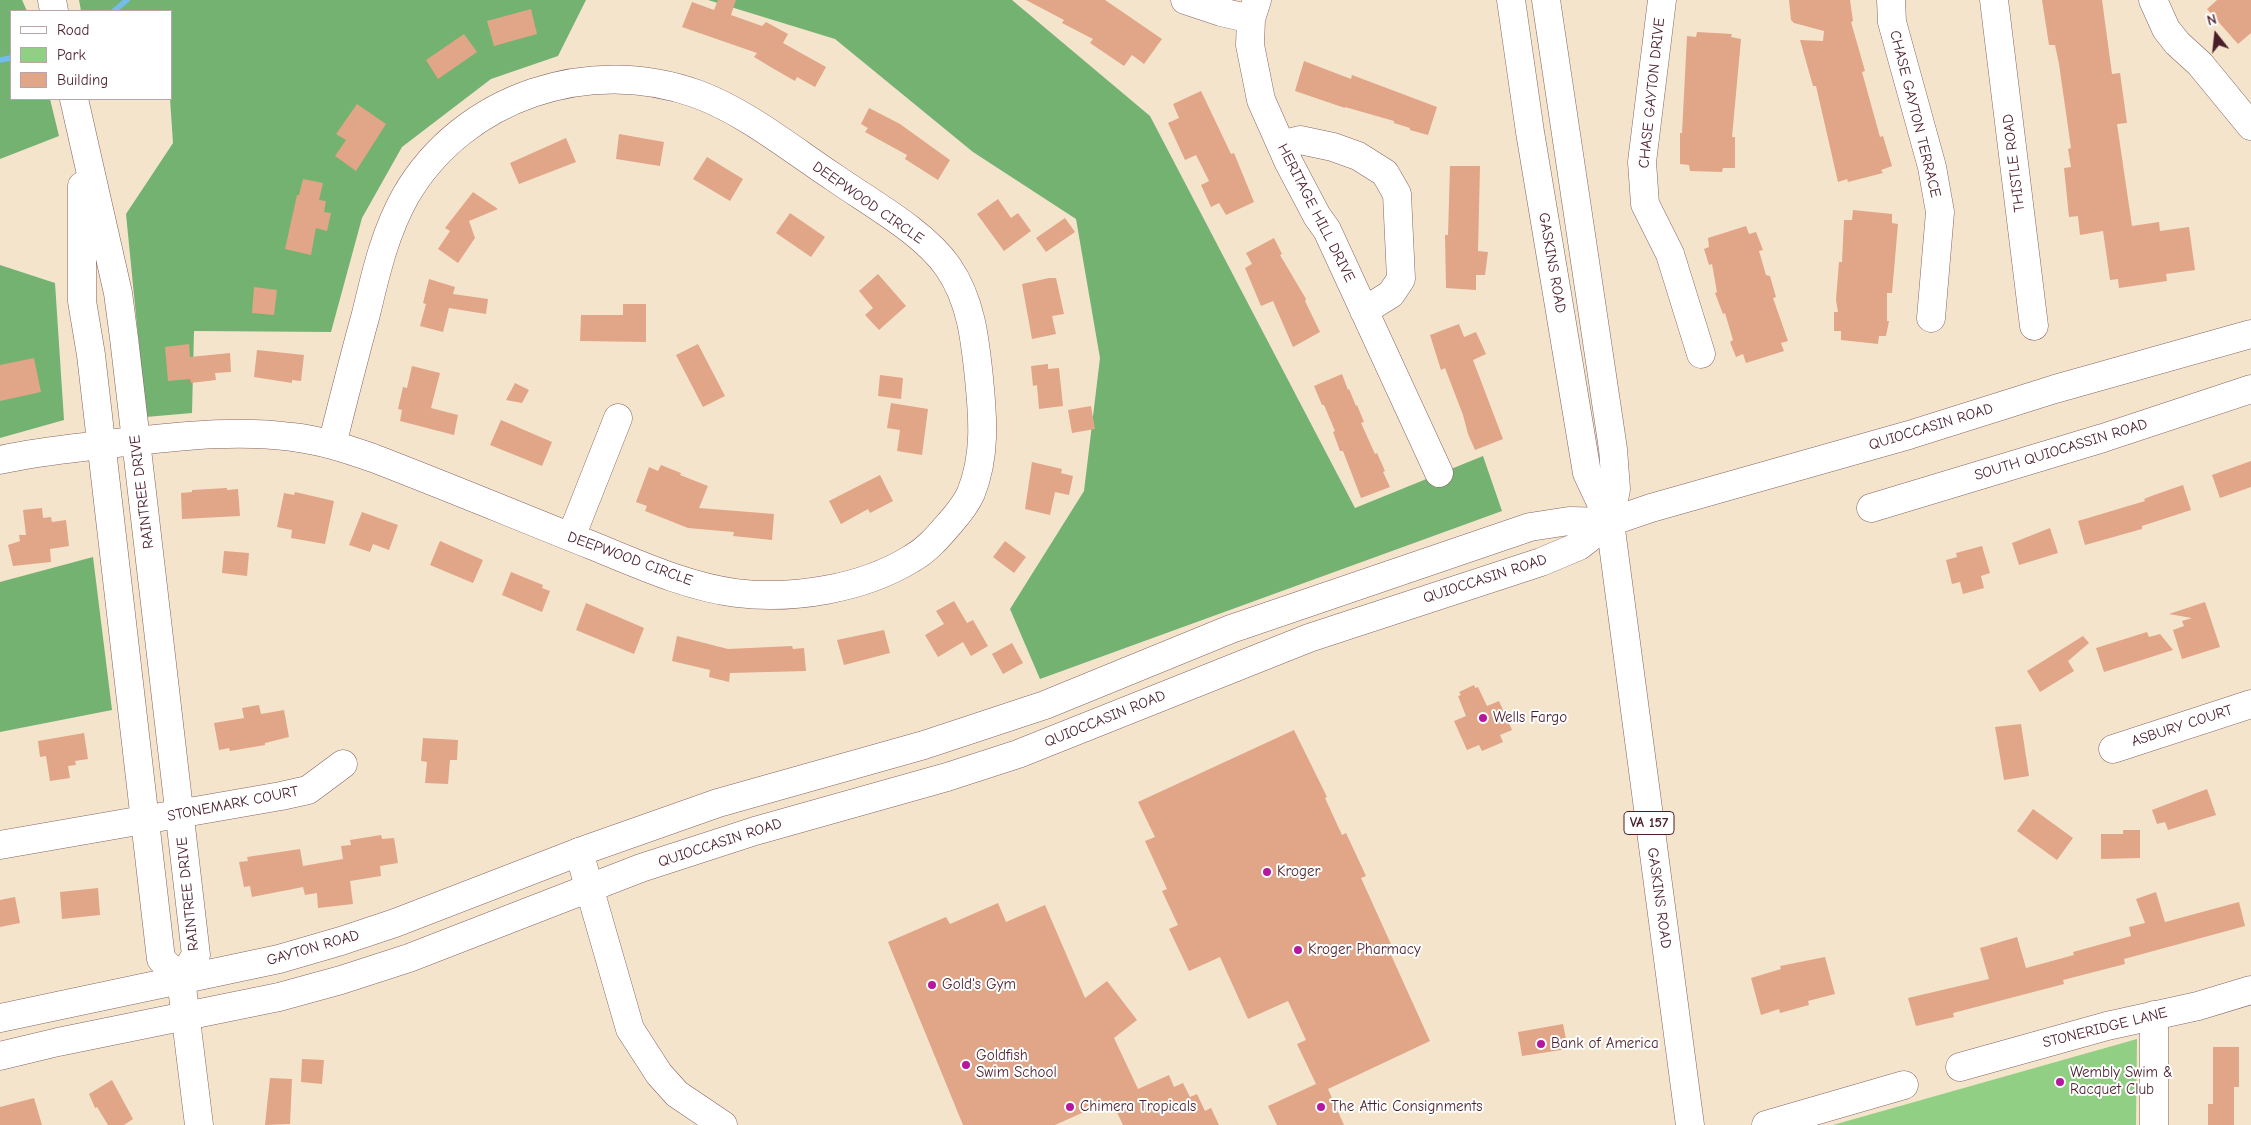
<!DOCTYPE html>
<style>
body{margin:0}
#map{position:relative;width:2251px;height:1125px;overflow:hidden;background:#f5e4cc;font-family:"Comic Neue",sans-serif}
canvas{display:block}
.legend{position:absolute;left:10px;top:10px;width:162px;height:90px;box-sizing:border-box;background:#fff;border:1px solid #b7a5aa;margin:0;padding:6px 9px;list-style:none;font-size:15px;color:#4a1f2b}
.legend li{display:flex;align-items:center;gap:10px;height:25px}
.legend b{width:25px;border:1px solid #b7a5aa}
.north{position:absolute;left:2191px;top:10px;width:50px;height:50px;-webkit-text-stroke:4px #fff;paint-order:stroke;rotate:344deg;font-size:14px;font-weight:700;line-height:20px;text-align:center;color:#4a1f2b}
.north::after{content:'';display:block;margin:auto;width:18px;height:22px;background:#4a1f2b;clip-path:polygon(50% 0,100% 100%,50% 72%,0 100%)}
</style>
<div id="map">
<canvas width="2251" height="1125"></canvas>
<ul class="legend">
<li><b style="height:6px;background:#fff"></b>Road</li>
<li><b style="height:14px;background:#91cf84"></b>Park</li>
<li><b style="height:14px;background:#e1a587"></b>Building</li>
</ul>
<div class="north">N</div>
</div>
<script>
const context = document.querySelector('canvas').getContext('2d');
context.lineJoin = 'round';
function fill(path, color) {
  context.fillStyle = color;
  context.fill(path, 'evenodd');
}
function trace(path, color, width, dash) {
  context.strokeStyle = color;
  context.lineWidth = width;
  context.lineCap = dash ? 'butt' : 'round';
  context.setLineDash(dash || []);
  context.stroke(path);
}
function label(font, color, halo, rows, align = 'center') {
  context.font = font + ' "Comic Neue",sans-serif';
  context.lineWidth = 4;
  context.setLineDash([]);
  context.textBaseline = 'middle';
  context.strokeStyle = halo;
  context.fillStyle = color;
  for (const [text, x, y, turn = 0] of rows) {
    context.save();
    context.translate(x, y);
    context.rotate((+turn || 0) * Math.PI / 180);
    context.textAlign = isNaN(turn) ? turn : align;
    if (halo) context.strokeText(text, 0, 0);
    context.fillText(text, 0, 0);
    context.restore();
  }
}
fill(new Path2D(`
 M2137,1039l-1,86h-303z`), '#91cf84');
fill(new Path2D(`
 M0,0h22l5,11h-16v88h39l9,37 -59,23z
 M79,0h507l-28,56 -67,23 -89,68 -40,71 -31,114 -137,-1 -2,82 -46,4 -20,-203 47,-71 -3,-44 1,-88h-90z
 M708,0h304l138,116 205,392 128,-52 19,55 -462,168 -30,-70 74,-118 16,-133 -24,-139 -103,-67 -138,-113z
 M0,265l55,18 9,137 -64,18z
 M93,557l19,153 -112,22v-150z`), '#74b272');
trace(new Path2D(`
 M114,11l13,-11
 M0,60l11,-2`), '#74bcec', 5.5);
fill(new Path2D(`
 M718,0h18l-5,15 31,11 4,-4 22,12 -5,9 43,24 -11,20 -18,-10 -2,4 -21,-12 -20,-12 3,-4 -75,-26 10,-25 22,8z
 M1026,0h79l57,39 -18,25 -12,-9 -8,11 -34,-23 3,-4 -31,-16 2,-3z
 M1789,0h61l3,21 -2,1 14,49 -3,1 18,65 3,-1 9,30 -11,4 2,3 -35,9 -1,-3 -9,3 -22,-96h-3l-13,-46 23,1 1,-10 -30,-8 -3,-3z
 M2042,0h60l10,74 8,-1 7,50 -10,1 15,102 27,-4 1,9 29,-4 6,43 -29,4 1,7 -48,7 -1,-9 -8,1 -7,-49 -23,4 -2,-19 -9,1 -5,-49 7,-1 -3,-18 3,-1 -12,-84 -4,-19h-6z
 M2217,0h34v33l-13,11 -31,-35z
 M531,9l6,25 -43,12 -7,-25z
 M1697,32l35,2 -1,3 10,2 -9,98h3v31h-12l-1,4 -32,-1 -1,-6 -9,-1v-31h2l5,-97 9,1z
 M464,34l13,18 -39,27 -12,-19z
 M1304,61l47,18 1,-4 85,32 -9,28 -18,-5v-2l-16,-5v-2l-49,-14v1l-50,-17z
 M1201,91l30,63 3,-1 20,49 -28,13 -7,-12 -8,4 -10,-22 8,-4 -13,-26 -11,5 -17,-37 11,-5 -6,-14z
 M357,104l29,20 -30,47 -21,-15 11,-16 -10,-6z
 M869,108l31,16 50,36 -12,20 -33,-21 2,-4 -42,-23 3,-4 -7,-4z
 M619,134l45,8 -4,24 -44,-7z
 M566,138l10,24 -57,22 -9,-21z
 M707,157l36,22 -13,22 -37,-22z
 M1450,166h30l-2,85 10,1 -3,23h-9v15l-30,-2 -1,-53h3z
 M303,179l20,4 -4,17 7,1 -2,11 7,1 -4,18 -11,-3 -5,27 -26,-6 12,-54h2z
 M473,192l25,17 -29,12 6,17 -17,25 -20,-14 12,-18 -5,-3z
 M998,199l13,19 7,-5 13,18 -27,20 -27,-37z
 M1853,210l39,4v9l6,1 -6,69h-5v28h2l-3,15h-7l-1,8 -37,-4v-9h-7v-19h4l-2,-12 3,-38h3l2,-42h8z
 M790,213l35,24 -14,20 -35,-24z
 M1065,218l10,14 -29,20 -10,-14z
 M1746,226l3,8 7,-2 7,18 -4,1 7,24 4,1 6,21 -3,1 15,43 -7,2 3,8 -38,12 -3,-9 -7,3 -6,-15 3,-2 -8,-27 -2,1 -8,-21 2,-1 -5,-28 -3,1 -5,-16 5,-2 -1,-9z
 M1274,238l8,16 -2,1 26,44 -1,2 15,31 -27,15 -20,-46 -12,5 -16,-38 7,-4 -6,-11z
 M878,274l28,32 -27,24 -14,-15 8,-7 -14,-17z
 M1049,278h7l8,36 -12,2 4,18 -24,5 -10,-55z
 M429,279l26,8 -2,7 35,5 -2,15 -37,-6 -6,24 -23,-6 6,-22 -3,-1z
 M254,287l23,3 -3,25 -22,-2z
 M623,304h23v38l-66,-1 1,-26h42z
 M1459,324l5,13 12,-5 10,22 -13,6 30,79 -28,11 -7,-16 -5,-19 -18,-47 -4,2 -11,-35z
 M189,344l1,13 40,-4 1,19 -16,1 1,7 -25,3 -1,-4 -22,2 -3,-34z
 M698,344l27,52 -22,11 -27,-52z
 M257,350l47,5 -3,26 -9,-1v3l-38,-6z
 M34,358l7,34 -41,9v-36z
 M1048,364v5l11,-1 4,38 -24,3 -2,-24 -4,1 -2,-20z
 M412,366l28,7 -9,35 27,7 -4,20 -54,-14 2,-11 -4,-1 5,-22 4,1z
 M1342,374l6,16 1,-1 7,17 1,-1 7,17 -3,1 14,31 2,-1 8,18 -2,1 7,15 -29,11 -18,-47h-3l-7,-19 2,-1 -11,-26h-2l-8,-19z
 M880,375l23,3 -2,21 -23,-3z
 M515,383l14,7 -7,13 -16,-3z
 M891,403l37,6 -6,46 -25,-4 3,-21 -13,-2z
 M1091,406l4,23 -23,4 -4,-23z
 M501,420l51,22 -10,24 -52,-21z
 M2251,461v26l-31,11 -8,-23z
 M1032,462l30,7 -1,4 12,3 -4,19 -14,-3 -5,23 -25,-6z
 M661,465l20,8 -1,2 28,11 -9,22 75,6 -2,26 -39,-4 1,-4 -46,-4 -43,-17 2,-5 -11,-4 13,-35 9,4z
 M880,475l13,26 -23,12 -2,-4 -27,15 -12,-23z
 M2183,485l8,25 -49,16v3l-57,16 -7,-24 67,-20 -1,-2 10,-4z
 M227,488v2l11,-1 2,27 -58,3 -1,-26 11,-1v-2z
 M295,492l39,9 -9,43 -34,-6 1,-8 -15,-3 7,-34 10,2z
 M42,508l1,10 8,-1 1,5 14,-2 3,26 -19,3 1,13 -38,4 -5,-21 12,-4 -1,-6h7l-3,-25z
 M362,512l36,13 -9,25 -16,-6 -3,8 -21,-7z
 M2050,528l8,25 -39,12 -7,-22z
 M440,541l43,19 -10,23 -43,-18z
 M1005,541l21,16 -12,16 -21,-16z
 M1982,546l8,27 -9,3 3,12 -21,6 -3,-12 -8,2 -6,-24 11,-3 -1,-4z
 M224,551l25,2 -2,23 -25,-3z
 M511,572l32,13 -1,3 8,3 -8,21 -40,-17z
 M954,601l13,22 6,-3 15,26 -17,10 -8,-14 -25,15 -13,-22 19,-11 -8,-13z
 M2205,602l15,45 -38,12 -9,-29 11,-4 -2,-5 10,-3 -23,-4z
 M586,603l58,25 -10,26 -58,-24z
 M884,630l6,23 -46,12 -7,-25z
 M2147,632l2,5 11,-3 13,16 -69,22 -8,-24z
 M677,636l51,13 64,-3 1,3 11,-1 2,23 -76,2 -1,9 -20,-5 1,-7 -38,-9z
 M2083,636l6,7 -21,18 6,10 -34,21 -13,-21z
 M1012,643l11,20 -20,11 -11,-20z
 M1474,685l1,3 3,-1 9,19 12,-5 13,29 -12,5 3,7 -21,9 -3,-6 -12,5 -13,-29 12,-5 -8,-20 3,-1 -2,-3z
 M259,705l2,9 23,-4 5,27 -24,6v2l-35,6 -1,-3 -10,2 -5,-27 30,-5 -2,-10z
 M2021,724l8,52 -25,4 -9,-53z
 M1294,730l33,67 -2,1 17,37 4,-2 20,43 -5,2 34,75 -4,2 39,86 -102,48 16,36h-67l-9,-19 48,-22 -19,-40 9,-4 -18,-39 -40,18 -28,-62 -31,14 -20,-42 9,-4 -16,-34 5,-2 -22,-48 10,-4 -17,-35z
 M84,733l4,26 -13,2 1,4 -8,1 2,12 -20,3 -4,-25 -6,1 -2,-16z
 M423,738l35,2 -1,20h-7l-2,24 -23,-1 2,-21 -6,-1z
 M2207,789l9,26 -48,15 -3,-8 -8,2 -5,-14z
 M2033,809l40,29 -16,22 -40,-29z
 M2123,830h17v28l-39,1v-25h22z
 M381,835l1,4 12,-1 4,25 -18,3 1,10 -31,5 3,23 -35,4 -1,-15 -12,2 -2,-8 -51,10 -2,-11 -6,1 -5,-25 9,-1 -1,-4 53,-8 3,17 40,-7 -2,-13 10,-1 -1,-5z
 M98,888l2,27 -38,4 -2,-27z
 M2156,892l9,30 74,-20 6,24 -121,33 1,5 -62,16 1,4 -111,29 1,4 -38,9 -8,-28 81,-19 -9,-31 37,-11 9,31 48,-13 -1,-3 58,-16 -2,-9 16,-4 -9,-24z
 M15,897l5,26 -20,4v-27z
 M998,903l8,19 39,-17 40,93 22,-17 30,39 -23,18 24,51 31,-14 5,12 9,-4 7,14 7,-3 8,17 6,-3 8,17h-96l-12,-25 -56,25h-92l-75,-183 58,-25 4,7z
 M1825,957l10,37 -27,7 1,4 -29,8 -1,-4 -18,6 -10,-37 30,-9 -1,-3z
 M1563,1024l5,25 -46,7 -4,-24z
 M2213,1047h26v40h-5v38h-26v-21h5z
 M302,1059l22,1 -2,24 -21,-2z
 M270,1078l22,1 -2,45 -25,1z
 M112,1080l21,39 -9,6h-16l-11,-18 -2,1 -6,-14z
 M34,1098l8,27h-42v-18z`), '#e1a587');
const minor = new Path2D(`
 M52,0l2,11
 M1185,0l36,12 30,7
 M1257,0l-6,19 -1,26 11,55 28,63 28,53 10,14 112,243
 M1662,0l-20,162 3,42 25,50 31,100
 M1891,0l1,22 40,145 8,45 -9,106
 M1994,0l40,326
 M2153,0l13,29 11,14 23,21 51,62
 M74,99l44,194 6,45 72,617 -15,24
 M1281,145l19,-5 33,7 25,9 27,17 12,21 4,85 -10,15 -27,17
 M82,186v115l9,54 70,604 20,20
 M0,460c38,-9 78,-12 117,-17 58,-6 117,-14 175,-6 28,3 55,12 81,21 73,28 145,58 218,87 47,19 94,41 145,48 56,7 126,-4 175,-34 16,-9 27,-22 39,-36 8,-9 16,-19 21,-30 15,-38 12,-75 8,-115 -4,-39 -8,-78 -31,-111 -24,-35 -79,-65 -113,-89 -44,-29 -89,-66 -138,-84 -107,-39 -233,2 -291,101 -21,37 -30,77 -40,119 -12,43 -23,87 -34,131
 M1871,508l232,-70 148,-49
 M571,537l47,-119
 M2113,749l138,-45
 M0,845l281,-49 27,-6 35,-26
 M579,852l51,177 29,45 18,20 46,31
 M181,979l18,146
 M2154,1015v110
 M1960,1067l147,-41 91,-20 53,-16
 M1766,1125l138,-40`);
const major = new Path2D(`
 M1511,0l19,132 57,341 23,49
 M1546,0l67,449 3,40 -6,33 80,603
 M0,1018l279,-59 62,-18 54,-18 184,-71 139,-49 206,-58 121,-40 186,-76 299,-102 39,-6 41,1
 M0,1056l58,-14 221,-45 62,-17 68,-22 232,-90 114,-37 192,-54 71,-23 291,-116 232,-76 38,-16 31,-24 41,-14 258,-73 146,-46 196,-55`);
trace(minor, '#866463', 29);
trace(major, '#866463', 29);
trace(minor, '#fff', 28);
trace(major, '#fff', 28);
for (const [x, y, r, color] of [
 [1483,718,5,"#b5179e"],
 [1267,872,5,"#b5179e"],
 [1298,950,5,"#b5179e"],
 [932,985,5,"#b5179e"],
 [1541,1044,5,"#b5179e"],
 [966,1065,5,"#b5179e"],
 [2060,1082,5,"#b5179e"],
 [1070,1107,5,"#b5179e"],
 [1321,1107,5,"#b5179e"]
]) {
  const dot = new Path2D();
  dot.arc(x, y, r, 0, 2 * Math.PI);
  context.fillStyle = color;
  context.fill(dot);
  trace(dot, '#fff', 2);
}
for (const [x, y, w] of [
 [1649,823,50]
]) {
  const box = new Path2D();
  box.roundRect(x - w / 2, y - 11.5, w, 23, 4);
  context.fillStyle = '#fff';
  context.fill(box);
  trace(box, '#4a1f2b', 1);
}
label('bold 14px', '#4a1f2b', null, [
 ["VA 157",1649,823]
]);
label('15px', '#4a1f2b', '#fff', [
 ["CHASE GAYTON DRIVE",1652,93,-84],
 ["CHASE GAYTON TERRACE",1915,114,76],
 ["THISTLE ROAD",2014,163,-97],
 ["DEEPWOOD CIRCLE",868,203,35],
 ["HERITAGE HILL DRIVE",1316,213,63],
 ["GASKINS ROAD",1552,263,80],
 ["QUIOCCASIN ROAD",1931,427,-17],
 ["SOUTH QUIOCASSIN ROAD",2061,450,-17],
 ["RAINTREE DRIVE",142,492,-97],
 ["DEEPWOOD CIRCLE",630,559,20],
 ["QUIOCCASIN ROAD",1485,579,-18],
 ["QUIOCCASIN ROAD",1105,719,-22],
 ["ASBURY COURT",2182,726,-18],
 ["STONEMARK COURT",233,804,-11],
 ["QUIOCCASIN ROAD",720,843,-18],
 ["RAINTREE DRIVE",188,894,-96],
 ["GASKINS ROAD",1659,898,82],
 ["GAYTON ROAD",313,948,-16],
 ["STONERIDGE LANE",2105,1028,-14]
]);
label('15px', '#4a1f2b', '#fff', [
 ["Wells Fargo",1493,718],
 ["Kroger",1277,872],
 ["Kroger Pharmacy",1308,950],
 ["Gold's Gym",942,985],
 ["Bank of America",1551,1044],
 ["Goldfish",976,1056],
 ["Swim School",976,1073],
 ["Wembly Swim &",2070,1073],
 ["Racquet Club",2070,1090],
 ["Chimera Tropicals",1080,1107],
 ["The Attic Consignments",1331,1107]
], 'left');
</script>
